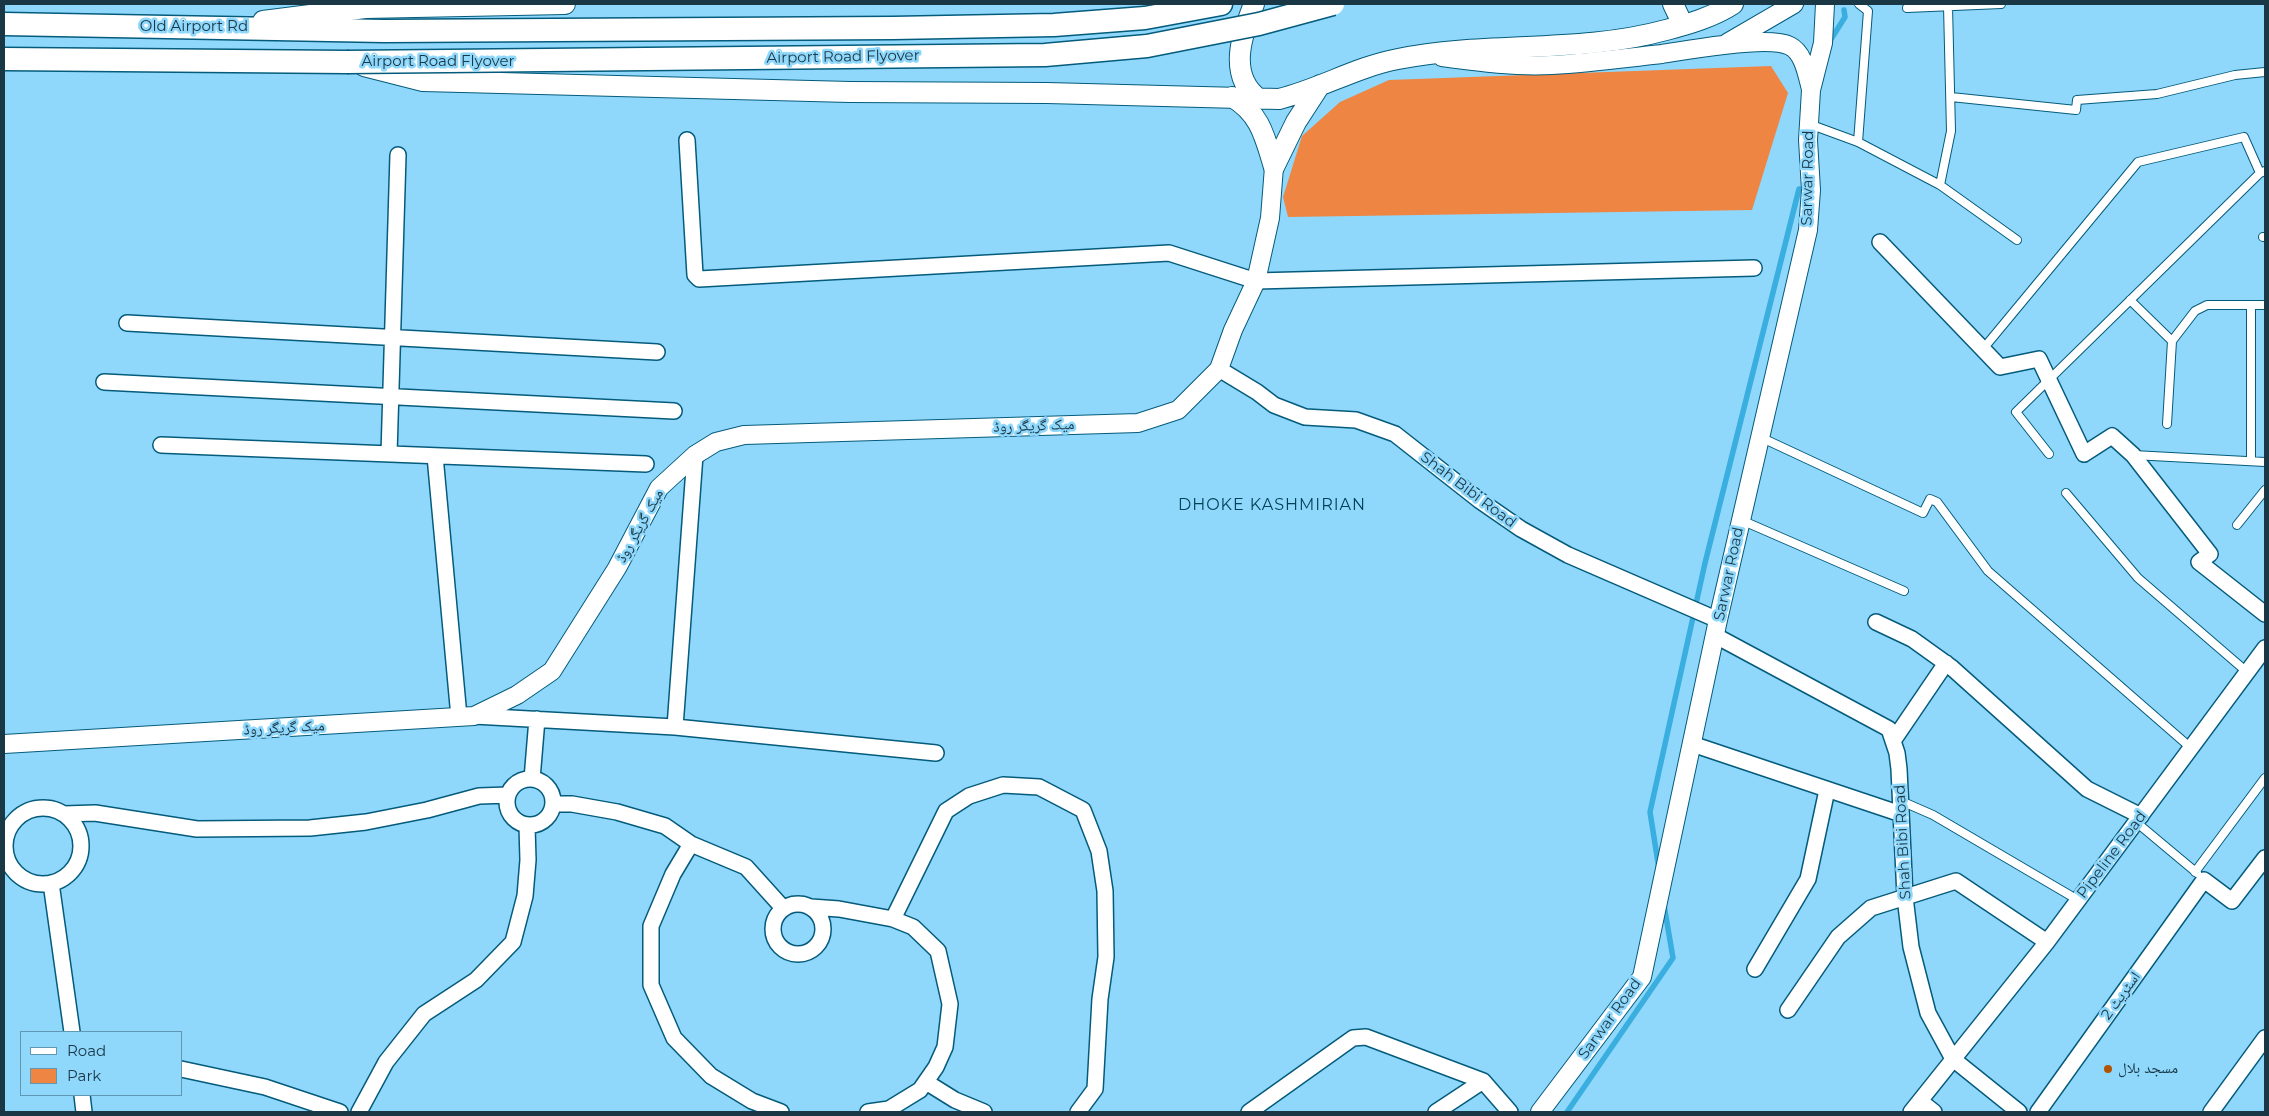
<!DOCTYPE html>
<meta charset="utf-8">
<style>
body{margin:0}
#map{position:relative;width:2269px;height:1116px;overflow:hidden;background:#8fd8fc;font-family:Montserrat,sans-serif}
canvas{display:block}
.frame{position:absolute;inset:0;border:5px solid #193745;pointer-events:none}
.legend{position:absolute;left:20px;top:1031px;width:162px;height:65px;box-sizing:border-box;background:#8fd8fc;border:1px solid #6098b3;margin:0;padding:6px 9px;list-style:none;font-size:15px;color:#193745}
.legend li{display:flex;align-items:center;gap:10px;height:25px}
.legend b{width:25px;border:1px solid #6098b3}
</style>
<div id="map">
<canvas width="2269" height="1116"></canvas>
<div class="frame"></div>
<ul class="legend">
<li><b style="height:6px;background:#fff"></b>Road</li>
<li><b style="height:14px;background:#ee8542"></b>Park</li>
</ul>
</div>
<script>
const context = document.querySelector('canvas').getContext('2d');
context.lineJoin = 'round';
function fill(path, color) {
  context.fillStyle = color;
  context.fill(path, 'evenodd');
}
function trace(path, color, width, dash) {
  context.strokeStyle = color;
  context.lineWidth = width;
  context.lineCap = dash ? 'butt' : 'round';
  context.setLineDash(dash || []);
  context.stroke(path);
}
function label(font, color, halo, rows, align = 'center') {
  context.font = font + ' Montserrat,"Noto Naskh Arabic",sans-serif';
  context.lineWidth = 5;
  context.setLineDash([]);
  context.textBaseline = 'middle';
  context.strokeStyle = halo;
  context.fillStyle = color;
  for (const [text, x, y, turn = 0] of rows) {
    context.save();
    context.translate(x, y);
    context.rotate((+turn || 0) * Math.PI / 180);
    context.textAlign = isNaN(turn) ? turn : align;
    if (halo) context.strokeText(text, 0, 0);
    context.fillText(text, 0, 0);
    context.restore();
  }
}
fill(new Path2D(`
 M1771,66l17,27 -36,117 -464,7 -5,-20 19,-61 38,-34 49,-22z`), '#ee8542');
trace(new Path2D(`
 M1828,44l17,-27 -1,-7
 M1659,869l-9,-57 55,-249 94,-374
 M1567,1112l106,-154 -9,-53`), '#39aedf', 5.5);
const service = new Path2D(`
 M1907,8l94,-4
 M1951,97l125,13 1,-10 80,-6 78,-19 30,-3
 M1809,124l49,18 82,43 77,55
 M1858,142l10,-131 -9,-7
 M1940,185l11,-54 -3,-125
 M2263,237h2
 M2130,300l42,41
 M1983,349l155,-187 106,-25 16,36
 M2167,424l5,-83 23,-30 12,-6h58
 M1760,437l163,76 7,-14 7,3 51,69 203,177
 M2049,454l-33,-42 244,-239 5,-2
 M2133,455l132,7
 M2251,461v-155
 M2066,493l72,85 109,94
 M1741,520l163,71
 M2237,525l28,-35
 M1901,801l32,14 145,85
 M2136,822l61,51
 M2195,872l70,-94`);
const minor = new Path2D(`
 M687,140l8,135 4,4 470,-26 87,28 498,-13
 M1880,242l120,125 39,-8 45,95 28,-18 21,19 77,99 -11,8 66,52
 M127,323l530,29
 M1219,369l38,23 17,13 31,12 51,3 39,14 84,66 42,29 47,26 150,65
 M104,382l570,29
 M161,445l485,19
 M389,454l9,-299
 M435,456l24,261
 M1876,622l36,17 39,28 136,122 54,27
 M1716,636l173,93 8,24 2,16 6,128 6,50 17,66 25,46 66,53
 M474,716l201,11 261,26
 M675,727l20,-272
 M1893,741l53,-78
 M1692,744l209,70
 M507 802a23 23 0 1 1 46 0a23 23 0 1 1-46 0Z
 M532,779l5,-60
 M554,804h18l45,8 48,14 26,18 55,23 37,41
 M5 846a38 38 0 1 1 76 0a38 38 0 1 1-76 0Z
 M64,814l31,-1 102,16 113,-1 56,-6 61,-12 52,-14 29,-1
 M691,844l-18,30 -22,52v59l23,53 37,38 41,25 29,11
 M51,883l21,149
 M773 929a25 25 0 1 1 50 0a25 25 0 1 1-50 0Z
 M811,907l28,2 54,10 20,8 25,24 12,53 -5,43 -9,20 -16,23 -31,19 -21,3
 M893,919l53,-108 23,-15 34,-11 36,2 44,23 16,41 6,40 1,66 -6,42 -5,90 -17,23
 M1755,969l53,-90 19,-89
 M1788,1010l50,-73 33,-29 85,-27 91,61
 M181,1069l84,18 75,25
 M926,1082l29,18 29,12
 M82,1095l2,17
 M1920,1101l14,11
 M359,1112l27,-50 38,-48 52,-34 37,-38 12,-46 3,-36 -1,-34
 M1249,1112l104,-74 13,-1 117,44 27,31
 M1436,1112l47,-31
 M1911,1112l136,-170 218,-294
 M2038,1112l166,-232 28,21 33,-43
 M2211,1112l54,-74`);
const tertiary = new Path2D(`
 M1727,43l67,-39
 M1442,57c37,5 73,10 110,8 36,-2 74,-7 110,-11 25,-4 107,-19 128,-8 14,7 17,29 21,43
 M4,744l470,-28 43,-21 35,-24 65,-103 42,-80 36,-33 21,-13 28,-7 394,-12 40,-13 41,-41 14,-39 23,-49 14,-63 4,-51
 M1540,1112l102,-135 76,-357 90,-390 3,-40 -3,-50 3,-50 12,-47 2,-39`);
const secondary = new Path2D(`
 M1254,4c-12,30 -27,72 5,95
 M1673,4l10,21
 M263,21l102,-13 200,-4
 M364,66l59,15 427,11 197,1 232,6c41,-10 77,-32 119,-40 89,-18 180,-5 268,-29 23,-6 47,-13 67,-26
 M1232,97c28,16 33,40 42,70
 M1274,167l22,-45 24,-37`);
const primary = new Path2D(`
 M4,24l380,7 509,-3 161,-3 91,-7 76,-14
 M4,59l343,3`);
trace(service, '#045b7b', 10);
trace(minor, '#045b7b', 18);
trace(tertiary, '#045b7b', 20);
trace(secondary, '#045b7b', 22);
trace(primary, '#045b7b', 25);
trace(service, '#fff', 8);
trace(minor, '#fff', 15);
trace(tertiary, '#fff', 18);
trace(secondary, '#fff', 20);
trace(primary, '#fff', 22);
const primaryBridge = new Path2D(`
 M347,62l698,-7 102,-9 112,-22 74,-20`);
trace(primaryBridge, '#045b7b', 25, []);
trace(primaryBridge, '#fff', 22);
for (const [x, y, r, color] of [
 [2108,1069,5,"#b15300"]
]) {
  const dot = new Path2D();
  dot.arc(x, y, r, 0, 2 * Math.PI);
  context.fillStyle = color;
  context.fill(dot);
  trace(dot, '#8fd8fc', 2);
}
label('15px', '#193745', '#8fd8fc', [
 ["Old Airport Rd",194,27],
 ["Airport Road Flyover",843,57,-1],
 ["Airport Road Flyover",438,62],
 ["Sarwar Road",1808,178,-89],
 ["میک گریگر روڈ",1034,426,-2],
 ["Shah Bibi Road",1468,490,37],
 ["میک گریگر روڈ",640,526,-61],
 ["Sarwar Road",1729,574,-78],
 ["میک گریگر روڈ",284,728,-3],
 ["Shah Bibi Road",1903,842,-93],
 ["Pipeline Road",2112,855,-53],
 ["اسٹریٹ 2",2121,996,-54],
 ["Sarwar Road",1610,1019,-54]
]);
label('15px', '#193745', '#8fd8fc', [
 ["مسجد بلال",2118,1069]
], 'left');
context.letterSpacing = '1px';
label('16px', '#024259', '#8fd8fc', [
 ["DHOKE KASHMIRIAN",1272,505]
]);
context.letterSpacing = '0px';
</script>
